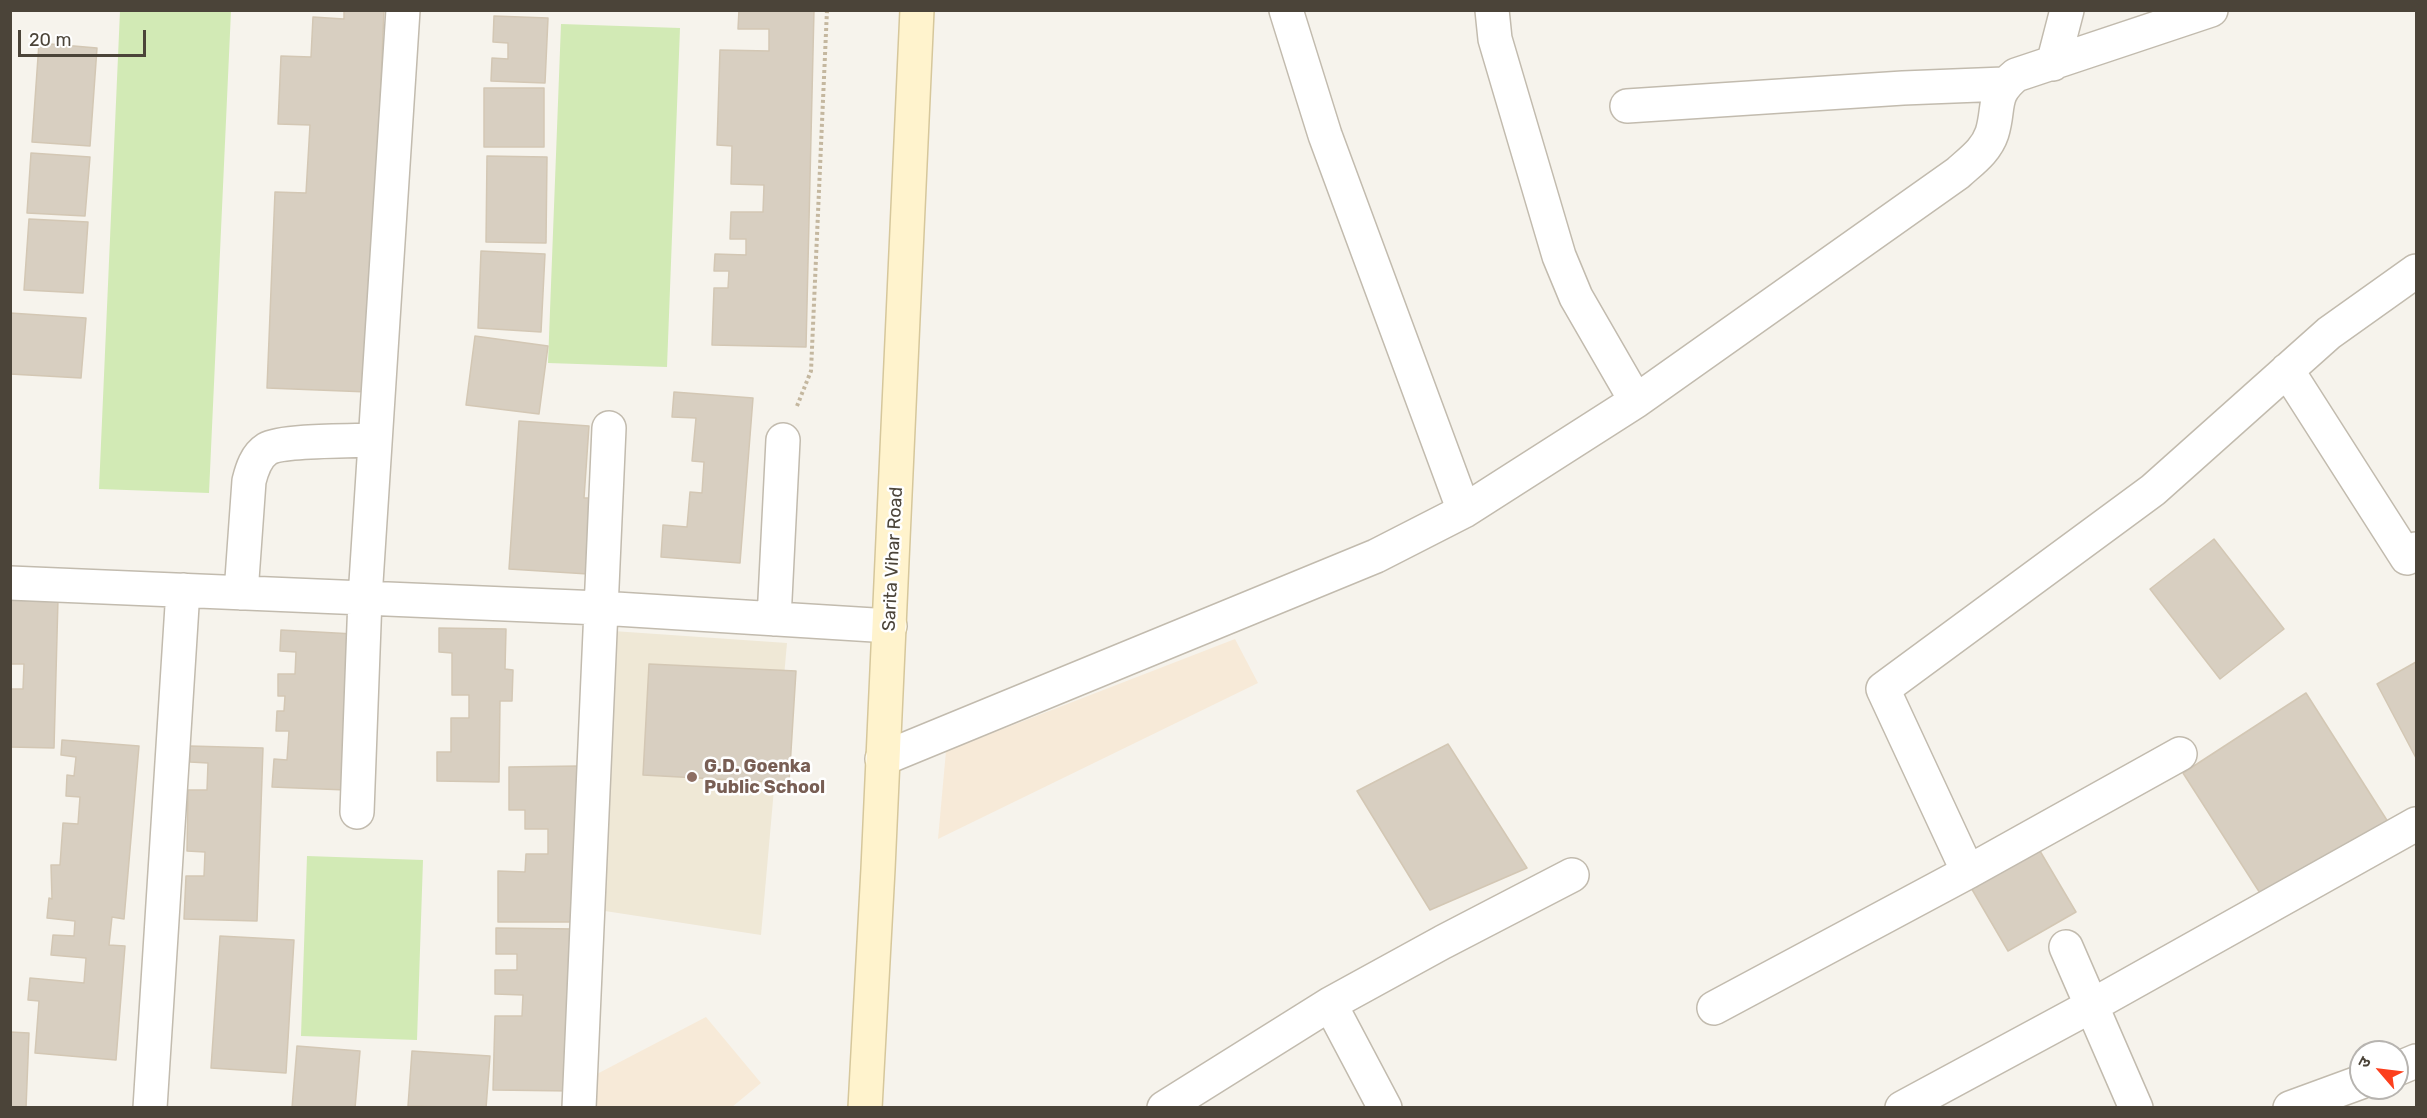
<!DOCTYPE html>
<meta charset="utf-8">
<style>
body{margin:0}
#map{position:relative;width:2427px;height:1118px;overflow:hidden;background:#f6f3ec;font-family:Rubik,"Noto Sans Devanagari",sans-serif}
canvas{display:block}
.frame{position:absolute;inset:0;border:12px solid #4b4439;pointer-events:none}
.north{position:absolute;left:2349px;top:1040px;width:60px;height:60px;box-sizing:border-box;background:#fff;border:2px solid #b7b4b0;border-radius:50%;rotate:298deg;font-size:16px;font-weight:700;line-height:24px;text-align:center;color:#4b4439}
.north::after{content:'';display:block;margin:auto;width:21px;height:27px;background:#fc3f1d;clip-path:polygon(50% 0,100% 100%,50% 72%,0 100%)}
.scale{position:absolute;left:18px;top:30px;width:128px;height:27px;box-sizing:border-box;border:3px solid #4b4439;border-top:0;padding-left:8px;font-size:18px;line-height:21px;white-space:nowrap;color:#4b4439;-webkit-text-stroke:4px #fff;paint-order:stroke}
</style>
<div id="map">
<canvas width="2427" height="1118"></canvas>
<div class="frame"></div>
<div class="north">उ</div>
<div class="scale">20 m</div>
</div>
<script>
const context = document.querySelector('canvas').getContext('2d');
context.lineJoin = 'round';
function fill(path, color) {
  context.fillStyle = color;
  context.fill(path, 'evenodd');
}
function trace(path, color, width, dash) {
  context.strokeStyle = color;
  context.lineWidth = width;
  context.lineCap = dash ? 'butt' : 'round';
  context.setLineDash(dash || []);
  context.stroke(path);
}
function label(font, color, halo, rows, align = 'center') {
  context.font = font + ' Rubik,sans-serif';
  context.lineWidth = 5;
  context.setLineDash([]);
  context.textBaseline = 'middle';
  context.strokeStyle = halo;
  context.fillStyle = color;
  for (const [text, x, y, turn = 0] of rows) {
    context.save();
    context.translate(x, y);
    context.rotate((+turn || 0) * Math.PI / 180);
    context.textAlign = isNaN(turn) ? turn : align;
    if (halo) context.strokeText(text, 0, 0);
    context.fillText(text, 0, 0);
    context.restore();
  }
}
fill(new Path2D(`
 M1235,639l23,44 -320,156 8,-88z
 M706,1017l55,66 -29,24 -140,1 3,-33z`), '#f7ead8');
fill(new Path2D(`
 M613,631l174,12 -26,292 -156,-24z`), '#efe8d6');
fill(new Path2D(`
 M120,11h111l-22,482 -110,-4z
 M561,24l119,4 -13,339 -119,-4z
 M307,856l116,4 -6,180 -116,-4z`), '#d2eab5');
const building = new Path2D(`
 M344,10h40l-16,382 -101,-4 8,-196 31,1 4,-68 -32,-1 3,-68 30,1 2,-40 31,2z
 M739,10h75l-8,337 -94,-2 2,-57h14l1,-17h-15l1,-17 31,1v-16h-16l1,-27h32l1,-27 -33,-1 1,-38 -15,-1 3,-95 49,1v-22h-31z
 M494,16l54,2 -3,65 -54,-2 1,-23 16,1v-16l-15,-1z
 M39,43l58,5 -7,98 -58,-4z
 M484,88h60v59h-60z
 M31,153l59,4 -5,59 -58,-3z
 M487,156l60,1 -1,86 -60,-1z
 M29,219l59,3 -5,71 -59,-3z
 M481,251l64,3 -4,78 -63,-4z
 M10,313l76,5 -5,60 -71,-4z
 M475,336l73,10 -9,68 -73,-9z
 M674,392l79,6 -13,165 -79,-6 2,-32 24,2 3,-35 12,1 2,-31 -12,-1 4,-43 -24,-1z
 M519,421l70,5 -5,72h10l-6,76 -79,-5z
 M2214,539l70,90 -64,50 -70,-90z
 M10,598l48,1 -4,149 -44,-1v-58h13l1,-25h-14z
 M439,628l67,1 -1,40 8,1 -1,31h-12l-1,81 -62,-1v-29h14v-34h18v-23h-17v-42l-13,-1z
 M281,630l73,4 -8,156 -74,-3 2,-28 13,1 2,-29h-13l1,-20h7l1,-15h-7v-22h17l1,-22 -16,-1z
 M2416,662v96l-39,-74z
 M649,664l147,7 -7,112 -146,-8z
 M2306,693l84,132 -123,79 -84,-131z
 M62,740l77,6 -15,173 -12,-2 -3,28 16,1 -9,114 -81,-7 4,-52 -11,-1 2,-22 54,5 2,-25 -35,-3 2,-20 21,1 1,-15 -28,-3 2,-20 3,1 -1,-34h9l3,-42 15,1 2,-27 -14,-1 1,-21 7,1 2,-19 -15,-2z
 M1448,744l79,124 -97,42 -73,-119z
 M190,746l73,2 -6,173 -73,-2 2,-43h18l1,-24 -18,-1 1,-61h19l1,-27 -18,-1z
 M579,766v156h-81v-51l27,1 1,-18h22v-25h-23v-19h-16v-43z
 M2037,846l39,66 -68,39 -38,-65z
 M496,928l80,1 -4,162 -79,-1 2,-74h27l1,-21 -28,-1v-24h22v-16h-21z
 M220,936l74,4 -8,133 -75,-5z
 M10,1032l19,1 -3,75h-16z
 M297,1046l63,5 -5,57h-63z
 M412,1051l78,5 -4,52 -78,-2z`);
fill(building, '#d8cfc1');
trace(building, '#d3c7b4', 1.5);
const street = new Path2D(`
 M1286,10l39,125 139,376
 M1492,10l3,29 64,217 17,41 60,104
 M2053,64l14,-54
 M1627,106l276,-18 101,-4
 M2287,370l120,188 9,-9
 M10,583l590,25 290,18
 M241,593l8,-112c3,-12 7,-25 18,-32 15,-9 86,-8 108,-9
 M774,619l9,-179
 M882,759l494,-203 88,-45 172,-110 322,-228c13,-12 28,-22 34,-40 8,-26 -1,-38 24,-58l195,-65
 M357,812l8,-214 38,-588
 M1968,872l-85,-183 270,-199 176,-157 87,-62
 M2066,947l70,161
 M1330,1004l55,104
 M1714,1008l254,-136 212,-118
 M2397,1069l19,-8
 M150,1108l33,-518
 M579,1108l30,-680
 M1164,1108l166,-104 113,-62 129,-67
 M1902,1108l189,-102 325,-182
 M2290,1108l71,-26`);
const secondary = new Path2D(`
 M865,1108l13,-239 39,-859`);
trace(street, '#c2bbae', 36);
trace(secondary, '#d6c79b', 36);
trace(new Path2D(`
 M797,406l14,-35 16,-361`), '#c4b79f', 4, [3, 3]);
trace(street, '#fff', 33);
trace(secondary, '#fff3cd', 33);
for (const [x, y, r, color] of [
 [692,777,6,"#8d6e63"]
]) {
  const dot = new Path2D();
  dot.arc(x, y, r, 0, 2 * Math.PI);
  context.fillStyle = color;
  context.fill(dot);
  trace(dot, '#fff', 2);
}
label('18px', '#4b4439', '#fff', [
 ["Sarita Vihar Road",893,559,-87]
]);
label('bold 18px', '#785e54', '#fff', [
 ["G.D. Goenka",704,767],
 ["Public School",704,788]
], 'left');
</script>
